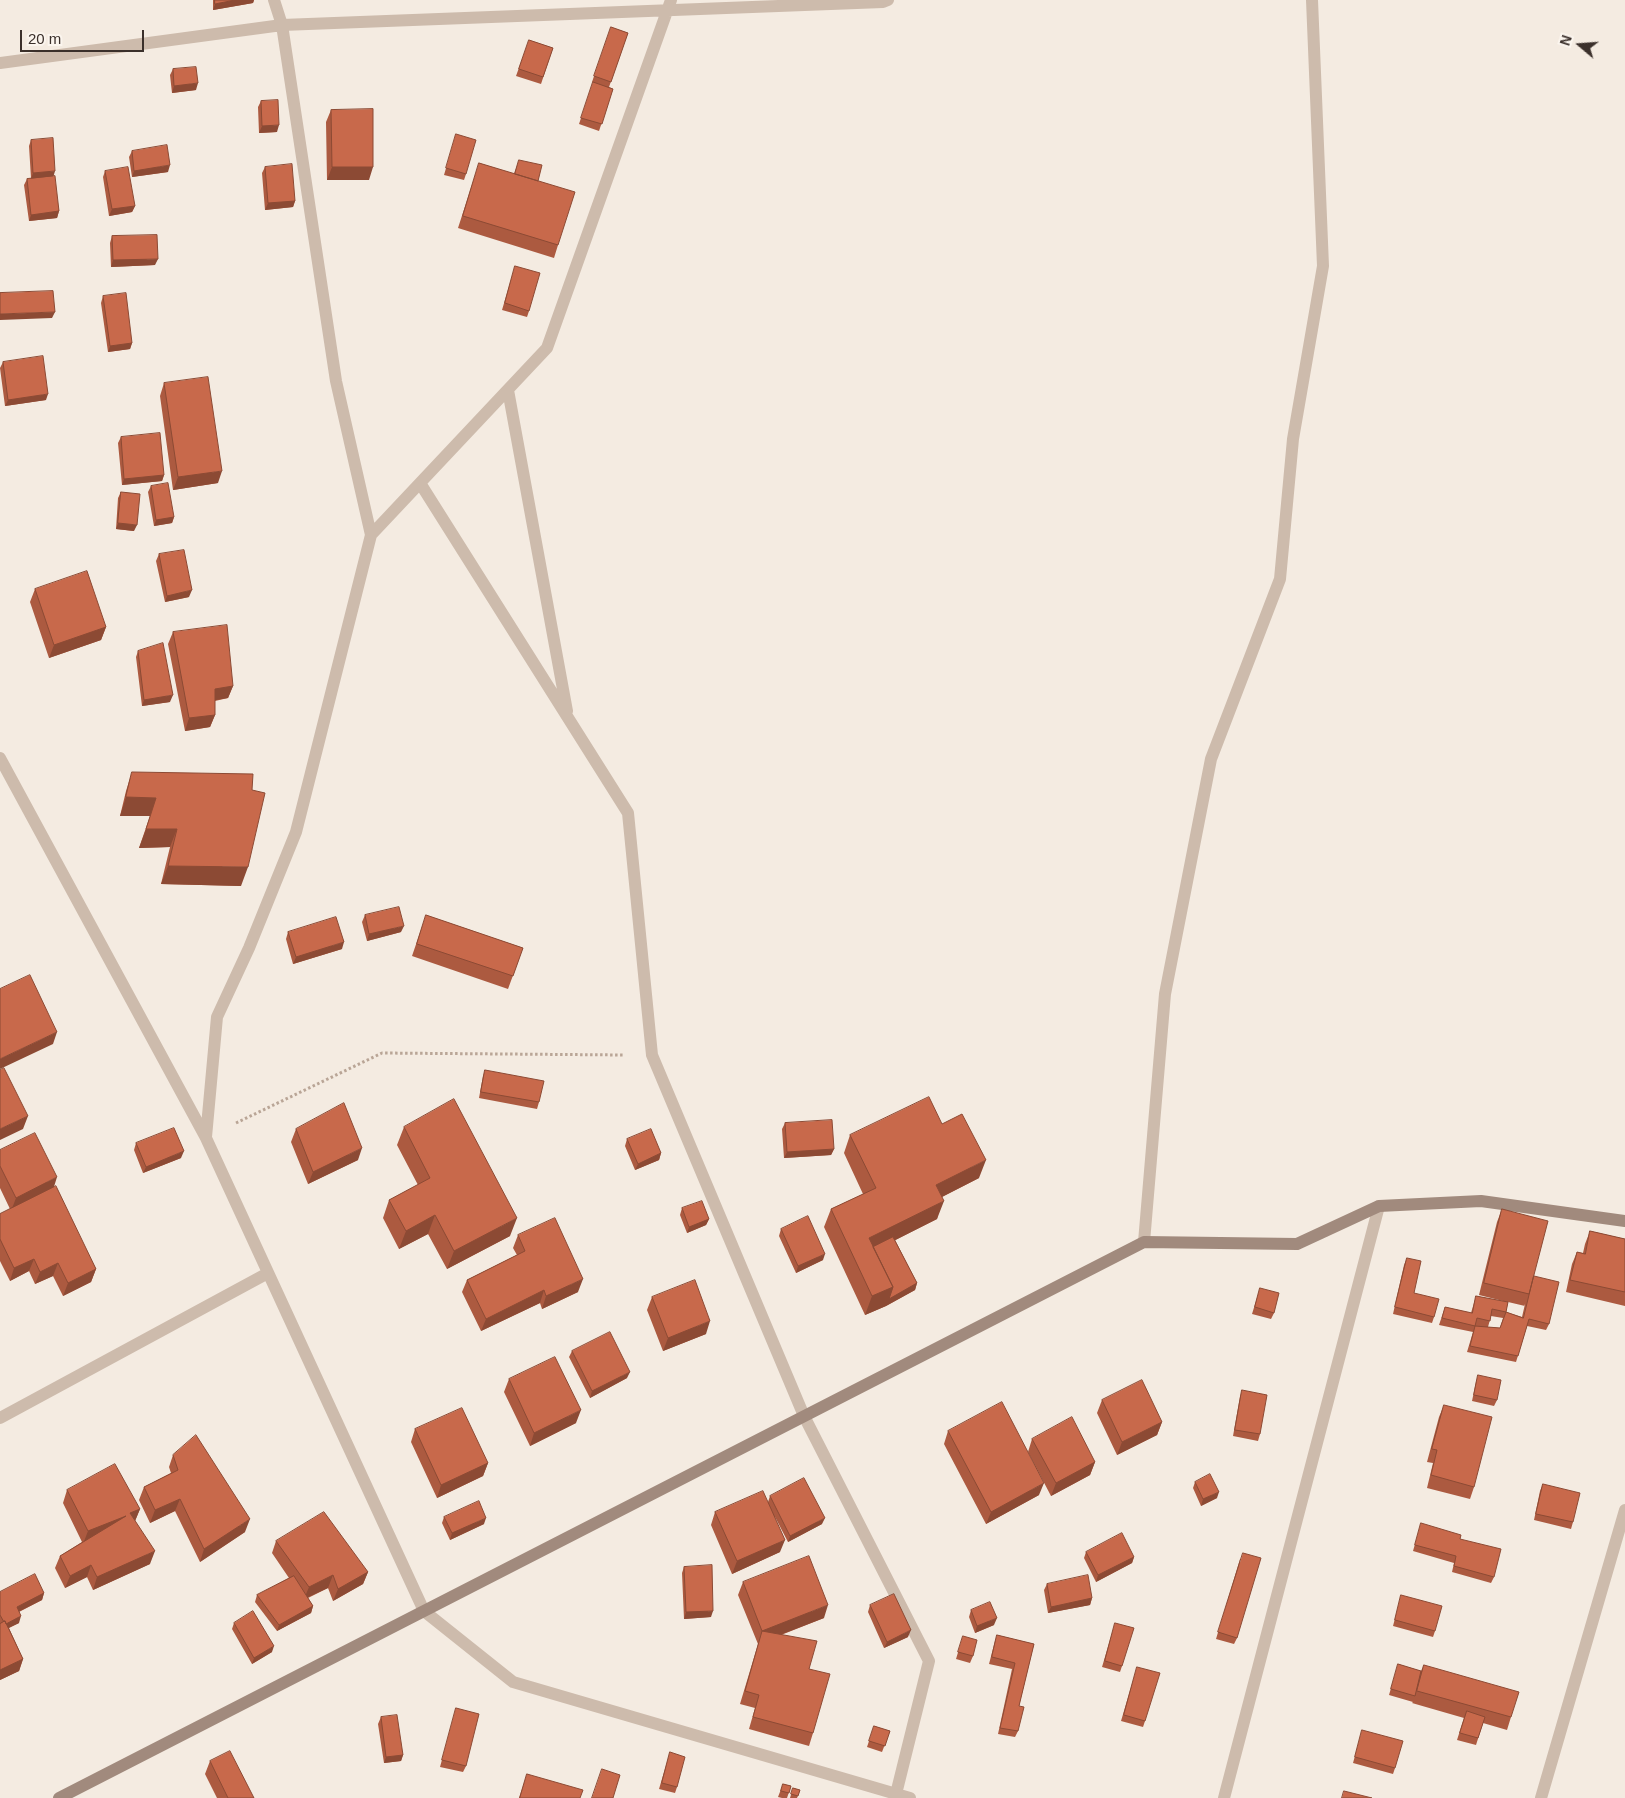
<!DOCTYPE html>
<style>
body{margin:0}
#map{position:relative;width:1625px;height:1798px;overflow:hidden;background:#f4ebe1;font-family:Arial,sans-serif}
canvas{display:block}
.north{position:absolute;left:1555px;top:20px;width:50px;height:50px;-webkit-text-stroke:4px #fbf5ee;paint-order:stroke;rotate:288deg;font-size:14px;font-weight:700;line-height:20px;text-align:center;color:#3b302b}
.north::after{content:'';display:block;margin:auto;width:18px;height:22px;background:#3b302b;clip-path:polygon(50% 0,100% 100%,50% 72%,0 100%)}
.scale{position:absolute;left:20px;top:30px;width:124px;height:22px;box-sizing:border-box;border:2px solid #3b302b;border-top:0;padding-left:6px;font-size:15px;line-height:18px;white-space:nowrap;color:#3b302b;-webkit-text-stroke:4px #fbf5ee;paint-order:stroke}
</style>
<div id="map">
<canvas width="1625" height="1798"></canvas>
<div class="north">N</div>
<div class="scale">20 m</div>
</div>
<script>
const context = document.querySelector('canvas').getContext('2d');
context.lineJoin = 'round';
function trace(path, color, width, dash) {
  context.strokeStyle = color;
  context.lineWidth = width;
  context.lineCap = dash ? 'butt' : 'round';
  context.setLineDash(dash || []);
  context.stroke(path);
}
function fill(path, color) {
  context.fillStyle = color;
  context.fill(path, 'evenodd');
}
trace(new Path2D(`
 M236,1123l146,-70 242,2`), '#b9a596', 3, [2.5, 2.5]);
trace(new Path2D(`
 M1224,1798l155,-592`), '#cdbbac', 12);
trace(new Path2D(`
 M0,63l282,-38 601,-23 5,-2
 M508,390l59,321
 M420,483l208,330 24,242 152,361 125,245 -34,137
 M371,535l176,-187 124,-348
 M0,758l206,380 218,473 89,71 397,116
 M206,1137l11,-120 32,-69 47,-116 75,-297 -35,-154 -54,-356 -8,-25
 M1144,1242l21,-248 46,-235 69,-180 13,-140 30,-173 -11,-266
 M0,1418l268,-145
 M1541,1798l84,-288`), '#cdbbac', 12);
trace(new Path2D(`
 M59,1798l1085,-556 153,2 82,-38 102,-5 144,20`), '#a18a7d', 12);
fill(new Path2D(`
 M213,0h41l-1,3 -40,7z
 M611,27l17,6 -19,54 4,2 -14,42 -20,-7 14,-42h-1z
 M529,40l24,8 -12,36 -25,-8z
 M173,69l23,21 -24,3 -2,-18z
 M261,101l16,31 -18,1 -1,-26z
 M331,110l38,70h-42l-1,-58z
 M456,134l10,40 -2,6 -20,-5z
 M31,140l22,36 6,35 -2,7 -28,3 -5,-36 3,-6 4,-1 -2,-32z
 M132,151l36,21 -36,5 -3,-20z
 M519,160l19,21 20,64 -4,13 -96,-30 21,-65 35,11z
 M265,167l30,34 -2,6 -28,3 -3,-37z
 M105,171l30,35 -3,6 -23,4 -6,-39z
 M112,236l43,29 -44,2 -1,-24z
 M515,266l14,45 -2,6 -25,-7z
 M103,296l29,47 -2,6 -22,3 -7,-49z
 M3,362l43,38 -41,6 -5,-38z
 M164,383l54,100 -45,7 -13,-94z
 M121,437l43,38 -2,6 -40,4 -4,-42z
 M151,486l23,31 -2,6 -18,3 -6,-34z
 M121,492l13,39 -18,-2 2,-31z
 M159,554l30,43 -24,5 -9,-41z
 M35,589l71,38 -5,13 -52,18 -19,-56z
 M173,632l60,54 -5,12 -13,3v14l-5,12 -25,4 -17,-87z
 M138,651l32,51 -28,4 -6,-49z
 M132,772l109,114 -80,-2 9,-37 -31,1 11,-32h-30l6,-25z
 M365,915l36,17 -34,9 -5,-19z
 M426,915l97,33 -15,41 -96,-33z
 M288,932l54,17 -49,15 -7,-25z
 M485,1070l54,32 -2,7 -58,-11 4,-22z
 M785,1123l49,26 -3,6 -47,3 -2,-29z
 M942,1124l37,54 -37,19 -5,22 -42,21 22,43 -2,7 -29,16 -21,9 -41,-88 7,-18 32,-15 -19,-41 6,-18z
 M404,1127l106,109 -63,33 -19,-35 -29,15 -16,-31 6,-18 29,-15 -21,-40z
 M296,1129l62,31 -50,24 -17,-42z
 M627,1139l34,14 -2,7 -24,10 -10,-24z
 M136,1143l45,15 -38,15 -9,-23z
 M0,1150l54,37 42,82 -5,13 -28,14 -10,-20 -18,8 -6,-13 -19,10 -10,-20v-47l10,-5 -10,-21z
 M682,1208l27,11 -3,6 -19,8 -7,-18z
 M1502,1209l32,67 15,48 -3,6 -19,-4 -11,36 -49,-10 6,-20 -34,-7 6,-18 26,6 5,-17 31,6 -28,-7 18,-73zM1508,1302l17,4v-2l-3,13 -16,-5zM1491,1316l12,2 -3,10 -12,-1z
 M781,1229l42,31 -27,13 -17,-37z
 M1590,1231l35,8v67l-59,-14 6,-28 5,-12 6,1 2,-9z
 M518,1235l60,57 -36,17 -2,-6 -59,28 -19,-39 5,-12 50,-25 -4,-7z
 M1407,1258l7,35 20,24 -2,6 -39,-9 11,-49z
 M1260,1288l14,25 -3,6 -19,-5z
 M652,1297l54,37 -43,17 -16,-41z
 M572,1351l55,27 -37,20 -21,-41z
 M1478,1375l19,25 -3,6 -22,-5 4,-19z
 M509,1379l67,44 -46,23 -26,-54z
 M1242,1390l18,44 -2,7 -25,-5 7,-39z
 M1102,1400l60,22 -5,13 -40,20 -20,-42z
 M1444,1405l30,82 -4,12 -43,-11 6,-25 -6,-1 12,-45z
 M415,1429l73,34 -5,13 -46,22 -26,-56z
 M948,1431l91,64 -53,29 -42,-80z
 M1032,1439l63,23 -5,13 -39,21 -23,-44z
 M173,1455l72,77 -45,30 -25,-51 -25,12 -11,-23 5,-13 27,-14 -2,-6z
 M1195,1482l22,16 -16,8 -8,-18z
 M1543,1484l30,38 -2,7 -37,-9 6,-29z
 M67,1490l73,19 -5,12 15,43 -57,26 -6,-13 -22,11 -10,-20 5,-12 22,-14 -19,-39z
 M770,1496l52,28 -34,18 -13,-25 5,35 -48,22 -21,-49 4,-13 53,-10z
 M444,1517l40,7 -34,16 -8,-17z
 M1421,1523l73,54 -3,6 -39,-11 2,-9 -41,-12z
 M276,1541l92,31 -5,12 -30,17 -5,-13 -20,10 5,8 -2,7 -34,18 -22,-29 2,-7 32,-17 -17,-25z
 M1086,1552l48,5 -2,6 -36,19 -12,-24z
 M1240,1559l-3,79 -3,6 -18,-5z
 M684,1567l27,50 -27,2 -2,-46z
 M743,1582l81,36 -43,17 28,34 4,64 -4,13 -60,-17 6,-21 -15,-4 18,-60 -20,-49z
 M1047,1584l45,14 -2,7 -42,8 -4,-23z
 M0,1592l44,1 -2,7 -23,12v11l-10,5 14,31 -4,12 -19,9z
 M1401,1595l34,36 -2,6 -40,-11z
 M870,1605l38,32 -24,11 -16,-36z
 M971,1610l23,15 -19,8 -6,-16z
 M234,1623l38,29 -20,12 -20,-35z
 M1115,1623l7,43 -2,6 -18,-5z
 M997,1635l37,9 -15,62 -1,25 -3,6 -17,-3 14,-65 -23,-5 6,-23z
 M963,1636l10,20 -3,7 -14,-4z
 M1398,1664l23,7 3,-6 87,52 -4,13 -24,-7 -7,22 -19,-5 7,-22 -52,-15 1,-1 -24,-7z
 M1137,1667l8,54 -2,6 -22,-6z
 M456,1708l10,58 -3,6 -23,-5z
 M381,1717l22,38 -2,6 -17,2 -6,-39z
 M874,1726l16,5 -8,21 -15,-5z
 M1362,1730l33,38 -2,6 -40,-11z
 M670,1752l7,35 -2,6 -16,-4z
 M210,1761l44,37h-37l-12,-24z
 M527,1774l53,24h-61z
 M783,1784l8,2 -4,12h-5l-4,-1z
 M793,1788l7,2 -3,8h-7z`), '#ac5a40');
fill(new Path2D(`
 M235,0h19l-1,3 -40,7 2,-6z
 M198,83l-2,7 -24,3 2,-7z
 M279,125l-2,7 -18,1 3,-7z
 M170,165l-2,7 -36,5 2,-6z
 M332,167h41l-4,13h-42z
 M55,171l-2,7 -22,1 2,-6z
 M295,201l-2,6 -28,3 3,-7z
 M135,206l-3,6 -23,4 3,-7z
 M59,211l-2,7 -28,3 2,-6z
 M158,259l-3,6 -44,2 2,-7z
 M55,312l-3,6 -52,2v-6z
 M132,343l-2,6 -22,3 2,-6z
 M48,394l-2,6 -41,6 3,-6z
 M222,471l-4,12 -45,7 5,-13z
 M164,475l-2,6 -40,4 2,-6z
 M174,517l-2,6 -18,3 2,-6z
 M118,523l19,2 -3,6 -18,-2z
 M192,590l-3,7 -24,5 2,-6z
 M106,627l-5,13 -52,18 5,-13z
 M233,686l-5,12 -18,3 5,-12z
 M173,695l-3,7 -28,4 2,-6z
 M215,715l-5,12 -25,4 4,-13z
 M126,797l30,1 -6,18h-30z
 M146,829h31l-7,18 -31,1z
 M168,866l80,1 -7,19 -80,-2z
 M404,926l-3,6 -34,9 2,-7z
 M344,942l-2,7 -49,15 3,-7z
 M57,1032l-4,12 -53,25v-10z
 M28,1116l-5,13 -23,11v-11z
 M362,1148l-4,12 -50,24 5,-12z
 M834,1149l-3,6 -47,3 3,-6z
 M184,1151l-3,7 -38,15 3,-6z
 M661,1153l-2,7 -24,10 3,-6z
 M986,1160l-7,18 -49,25 6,-18z
 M57,1177l-4,13 -42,21 5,-13z
 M944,1201l-7,18 -71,36 3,-17z
 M435,1215l-7,19 -29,15 7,-18z
 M517,1218l-7,18 -63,33 7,-18z
 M709,1219l-3,6 -19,8 2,-6z
 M825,1254l-2,6 -27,13 2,-7z
 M34,1259l-5,12 -19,10 4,-13z
 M58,1263l-5,13 -18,8 5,-12z
 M96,1269l-5,13 -28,14 5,-13z
 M583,1279l-5,13 -36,17 4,-13z
 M917,1283l-2,7 -29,16 -21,9 7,-19 21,-9z
 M544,1290l-4,13 -59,28 5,-12z
 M710,1321l-4,13 -43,17 5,-13z
 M630,1372l-3,6 -37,20 2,-7z
 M581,1410l-5,13 -46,23 4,-13z
 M1162,1422l-5,13 -40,20 5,-13z
 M1095,1462l-5,13 -39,21 5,-13z
 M488,1463l-5,13 -46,22 4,-13z
 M1044,1483l-5,12 -53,29 5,-12z
 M1219,1492l-2,6 -16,8 2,-7z
 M180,1499l-5,12 -25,12 5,-13z
 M140,1509l-5,12 -5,-8z
 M126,1516l-43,28 5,-13z
 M486,1518l-2,6 -34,16 2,-7z
 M825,1518l-3,6 -34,18 2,-6z
 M250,1519l-5,13 -45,30 4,-13z
 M785,1540l-5,12 -48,22 5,-13z
 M155,1551l-5,13 -57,26 4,-13z
 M1134,1557l-2,6 -36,19 2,-7z
 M91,1565l-4,12 -22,11 5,-12z
 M368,1572l-5,12 -30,17 5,-12z
 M333,1575l-5,13 -24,11 5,-12z
 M44,1593l-2,7 -28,14 3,-7z
 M1092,1598l-2,7 -42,8 3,-6z
 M828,1605l-4,13 -65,25 3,-12z
 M313,1606l-2,7 -34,18 2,-6z
 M713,1611l-2,6 -27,2 2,-7z
 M21,1616l-2,7 -17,8 3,-7z
 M997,1618l-3,7 -19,8 2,-7z
 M911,1630l-3,7 -24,11 3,-6z
 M274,1646l-2,6 -20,12 2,-6z
 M23,1659l-4,12 -19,9v-10z
 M403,1755l-2,6 -17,2 2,-6z`), '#8c4a34');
const building = new Path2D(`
 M215,0h20l-20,4z
 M611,27l17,6 -17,49 -17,-6z
 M529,40l24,8 -10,29 -24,-8z
 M196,67l2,16 -24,3 -1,-17z
 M593,82l20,7 -11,35 -21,-6z
 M278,100l1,25 -17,1 -1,-25z
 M373,109v58h-41l-1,-57z
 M456,134l20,6 -10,34 -20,-6z
 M53,138l2,33 -22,2 -2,-33z
 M167,145l3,20 -36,6 -2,-20z
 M519,160l23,5 -4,16 -23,-7z
 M479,163l96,29 -17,53 -95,-29z
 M292,164l3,37 -27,2 -3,-36z
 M128,167l7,39 -23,3 -7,-38z
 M55,176l4,35 -28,4 -4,-36z
 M157,235l1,24 -45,1 -1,-24z
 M515,266l25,7 -11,38 -24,-8z
 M53,291l2,21 -55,2v-21z
 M126,293l6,50 -22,3 -7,-50z
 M43,356l5,38 -40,6 -5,-38z
 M208,377l14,94 -44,6 -14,-94z
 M160,433l4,42 -40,4 -3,-42z
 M168,483l6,34 -18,3 -5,-34z
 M121,492l19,2 -3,31 -19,-2z
 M184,550l8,40 -25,6 -8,-42z
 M87,571l19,56 -52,18 -19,-56z
 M227,625l6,61 -18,3v26l-26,3 -16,-86z
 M163,643l10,52 -29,5 -6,-49z
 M132,772l121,2 -1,16 13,3 -17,74 -80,-1 9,-37h-31l10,-31 -30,-1z
 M399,907l5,19 -35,8 -4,-19z
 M426,915l97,33 -10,28 -96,-32z
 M336,917l8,25 -48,15 -8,-25z
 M30,975l27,57 -57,27v-70z
 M4,1068l24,48 -28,13v-59z
 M485,1070l59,11 -5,21 -58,-10z
 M929,1097l13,27 20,-10 24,46 -50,25 8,16 -75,37 24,49 -21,9 -41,-87 45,-21 -26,-53z
 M454,1099l63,119 -63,33 -19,-36 -29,16 -17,-31 41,-22 -26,-51z
 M344,1103l18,45 -49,24 -17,-43z
 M832,1120l2,29 -47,3 -2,-29z
 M174,1128l10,23 -38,16 -10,-24z
 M651,1129l10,24 -23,11 -11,-25z
 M35,1133l22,44 -41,21 -16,-32v-16z
 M56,1186l40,83 -28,14 -10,-20 -18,9 -6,-13 -20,9 -14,-29v-25z
 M702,1201l7,18 -20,8 -7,-19z
 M1502,1209l46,12 -19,73 -45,-11z
 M808,1216l17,38 -27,12 -17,-37z
 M555,1218l28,61 -37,17 -2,-6 -58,29 -19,-39 58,-29 -7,-16z
 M1590,1231l35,8v53l-55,-12 7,-28 8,2z
 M893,1237l24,46 -28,16 4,-12 -20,-40z
 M1407,1258l14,3 -7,32 25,6 -5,18 -39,-10z
 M1534,1276l25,6 -10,42 -20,-5 -11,37 -48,-10 5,-20 25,2 6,-16 17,6z
 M695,1280l15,41 -42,17 -16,-41z
 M1260,1288l19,5 -5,20 -19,-6z
 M1476,1296l32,6 -2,10 -14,-3 -2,12 -13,-3 -2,8 -33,-8 3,-11 27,6z
 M610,1332l20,40 -38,19 -20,-40z
 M555,1357l26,53 -47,23 -25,-54z
 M1478,1375l23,5 -4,20 -23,-5z
 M1142,1380l20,42 -40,20 -20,-42z
 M1242,1390l25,5 -7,39 -25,-4z
 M1002,1402l42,81 -53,29 -43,-81z
 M1444,1405l48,12 -18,70 -43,-12 6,-25 -5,-1z
 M462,1408l26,55 -47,22 -26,-56z
 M1072,1417l23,45 -39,21 -24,-44z
 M196,1435l54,84 -46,30 -24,-50 -25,11 -11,-23 34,-17 -5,-15z
 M115,1464l25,45 -10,4 25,38 -58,26 -6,-12 -21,11 -10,-20 66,-40 -38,15 -21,-41z
 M1210,1474l9,18 -16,7 -8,-17z
 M804,1478l21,40 -35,18 -20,-40z
 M1543,1484l37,9 -7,29 -37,-8z
 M763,1491l22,49 -48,21 -22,-49z
 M479,1501l7,17 -34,15 -8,-16z
 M324,1512l44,60 -30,17 -5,-14 -24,12 -33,-46z
 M1421,1523l40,12 -1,4 41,10 -7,28 -40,-11 2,-10 -41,-11z
 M1122,1533l12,24 -36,18 -12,-23z
 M1243,1553l18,5 -24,80 -19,-6z
 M809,1556l19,49 -66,26 55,10 -8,28 21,5 -17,59 -60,-16 6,-22 -14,-4 17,-60 -19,-49z
 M712,1565l1,46 -27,1 -2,-45z
 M35,1574l9,19 -27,14 4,9 -15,8 -1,-3 -1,1 -4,-7v-23z
 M1088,1575l4,23 -41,9 -4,-23z
 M294,1576l19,30 -34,19 -22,-30z
 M894,1594l17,36 -24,12 -17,-37z
 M1401,1595l41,11 -7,25 -40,-11z
 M990,1602l7,16 -20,8 -6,-16z
 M253,1611l21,35 -20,12 -20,-35z
 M5,1621l18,38 -23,11v-46z
 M1115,1623l19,5 -12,38 -17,-5z
 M997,1635l37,9 -15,62 5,1 -6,24 -18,-3 15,-65 -23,-6z
 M963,1636l14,4 -4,16 -15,-4z
 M1398,1664l23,7 -6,25 -24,-7z
 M1424,1665l95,27 -8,25 -94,-26z
 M1137,1667l23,6 -15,48 -21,-6z
 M456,1708l23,6 -13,52 -24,-6z
 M1467,1711l18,6 -7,21 -18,-5z
 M397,1715l6,40 -17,2 -5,-40z
 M874,1726l16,5 -5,15 -16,-5z
 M1362,1730l41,11 -8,27 -40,-11z
 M230,1751l24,47h-26l-18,-37z
 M670,1752l15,5 -8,30 -15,-4z
 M602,1769l18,6 -7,23h-21z
 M527,1774l56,16 -3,8h-60z
 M783,1784l8,2 -2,7 -8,-2z
 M793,1788l7,2 -2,6 -7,-2z
 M1344,1791l28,7h-30z`);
fill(building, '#c8694b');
trace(building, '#8c4a34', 1);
</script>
